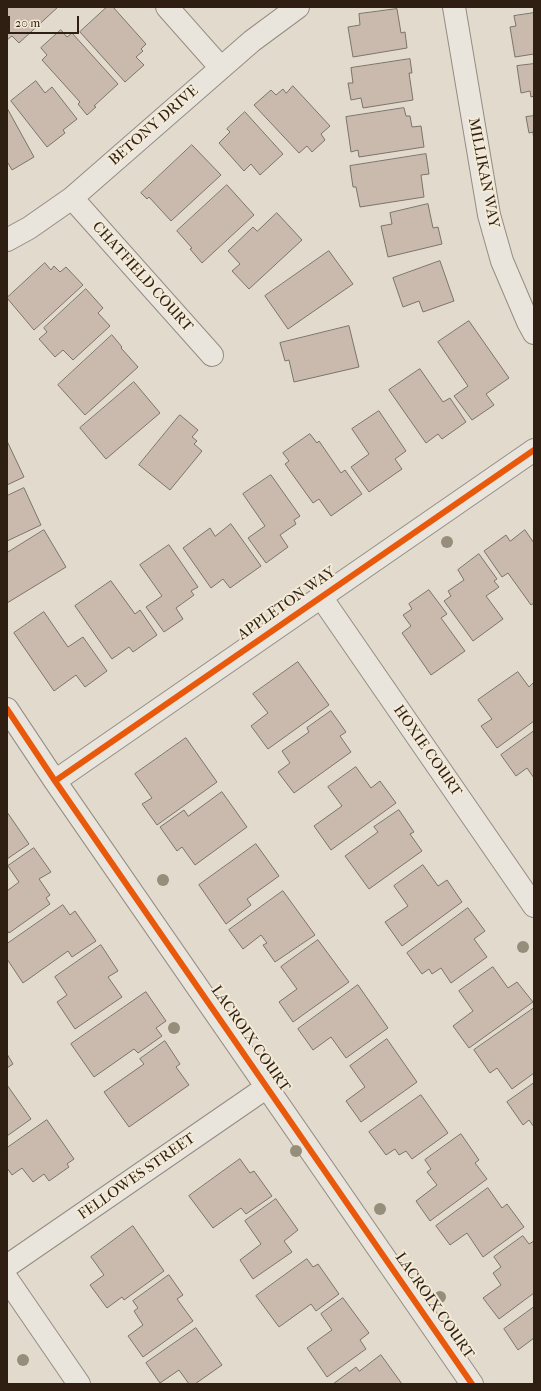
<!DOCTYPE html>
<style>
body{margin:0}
#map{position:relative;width:541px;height:1391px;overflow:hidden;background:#e2dacc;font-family:"IM FELL French Canon",serif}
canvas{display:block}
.frame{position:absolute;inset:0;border:8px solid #2f1f12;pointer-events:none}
.scale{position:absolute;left:8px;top:16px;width:71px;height:18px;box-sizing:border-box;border:2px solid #2f1f12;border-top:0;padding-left:5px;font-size:12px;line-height:14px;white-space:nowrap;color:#2f1f12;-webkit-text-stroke:3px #f3ead7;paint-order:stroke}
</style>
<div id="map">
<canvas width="541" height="1391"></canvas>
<div class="frame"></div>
<div class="scale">20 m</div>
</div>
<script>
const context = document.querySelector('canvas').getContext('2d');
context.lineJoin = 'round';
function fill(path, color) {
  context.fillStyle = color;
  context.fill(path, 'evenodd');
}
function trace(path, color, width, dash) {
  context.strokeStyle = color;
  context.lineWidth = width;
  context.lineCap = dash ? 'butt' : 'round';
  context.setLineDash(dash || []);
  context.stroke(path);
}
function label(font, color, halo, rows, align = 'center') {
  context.font = font + ' "IM FELL French Canon",serif';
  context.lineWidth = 4;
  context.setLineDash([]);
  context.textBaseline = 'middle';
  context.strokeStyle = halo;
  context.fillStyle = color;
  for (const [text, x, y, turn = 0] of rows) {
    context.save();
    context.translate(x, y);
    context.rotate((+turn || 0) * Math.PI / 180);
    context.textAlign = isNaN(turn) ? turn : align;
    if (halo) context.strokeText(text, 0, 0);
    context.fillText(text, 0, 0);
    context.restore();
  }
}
const building = new Path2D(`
 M7,7h51l-39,36 -7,-7 -5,4z
 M107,7h6l33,37 -5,5 2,2 -7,6 8,8 -19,17 -45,-50z
 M397,9l4,24 4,-1 2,16 -54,9 -5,-30 12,-2 -1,-11z
 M534,13v41l-19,3 -5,-30 6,-1 -2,-10z
 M61,30l6,7 5,-4 46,51 -24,22 2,1 -9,8 -9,-11 2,-2 -38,-42 5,-5 -6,-7z
 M410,59l2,14h-3l4,27 -50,8 -2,-10 -10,2 -3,-17h5l-2,-15z
 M534,64v32l-3,1 -1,-6 -9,2 -4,-27z
 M36,81l9,12 7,-6 25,32 -14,11 2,3 -18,14 -36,-46z
 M293,86l37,40 -9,8 4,6 -13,12 -5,-6 -8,7 -45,-48 17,-15 5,5 7,-6 3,4z
 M7,108l27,49 -22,13 -4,-7 -1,1z
 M404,108l2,8h4l2,11 9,-1 3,21 -65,10 -1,-7 -7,2 -5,-35z
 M245,112l38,42 -23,21 -9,-11 -7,7 -25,-28 11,-11 -3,-3z
 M534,116v25l-1,-9 -4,1 -3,-16z
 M192,145l29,30 -50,46 -22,-24 -2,2 -6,-6z
 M426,154l3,20 -8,1 3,22 -64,10 -4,-20h-3l-3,-21z
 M227,185l27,30 -52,48 -12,-14 2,-1 -15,-17z
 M428,204l5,24 5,-1 4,17 -54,13 -7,-31 11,-2 -2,-11z
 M277,213l25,27 -53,49 -17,-18 8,-7 -12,-13 25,-24 4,4z
 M329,251l24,33 -65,45 -23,-33z
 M440,261l14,40 -31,11 -4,-11 -16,6 -10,-29z
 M45,263l6,7 3,-4 6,6 6,-5 17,18 -49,45 -27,-32z
 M86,289l17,19 -5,5 12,13 -37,34 -10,-10 -8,7 -16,-18 8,-7 -3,-4z
 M469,321l40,57 -23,16 8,11 -22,15 -18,-24 14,-10 -30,-44z
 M349,326l10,41 -65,15 -5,-22 -4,1 -5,-18z
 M112,335l10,12 -1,1 17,19 -53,48 -27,-30z
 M420,369l23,33 7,-4 16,24 -24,17 -4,-5 -12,9 -37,-53z
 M134,382l26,31 -54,46 -26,-31z
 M379,411l27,40 -11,8 7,10 -33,23 -18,-25 18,-13 -17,-25z
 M180,415l18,15 -6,7 5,4 -3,3 8,7 -32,39 -31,-25z
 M310,434l7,9 2,-2 22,32 4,-3 17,24 -31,22 -12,-17 -6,4 -28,-39 4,-3 -6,-8z
 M7,441l17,36 -17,8z
 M271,475l29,41 -6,4 2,4 -16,11 8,12 -22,16 -18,-25 17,-12 -22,-32z
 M24,488l17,37 -34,16v-45z
 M231,524l30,42 -31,22 -7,-9 -12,9 -28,-40 27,-20 5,8z
 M44,530l22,37 -59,36v-50z
 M525,530l9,13v60l-3,2 -23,-32 -6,4 -18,-26 22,-16 4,6z
 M169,545l29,42 -7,4 3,4 -18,13 7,11 -19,13 -18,-25 16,-11 -22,-31z
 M479,554l18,25 -3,2 5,6 -13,9 17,23 -30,22 -29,-40 7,-5 -3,-5 16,-11 -6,-10z
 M111,581l24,33 5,-4 17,25 -24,17 -4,-5 -17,12 -37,-53z
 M429,590l18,24 -6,4 24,33 -34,24 -29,-42 9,-7 -8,-11 9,-6 -3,-5z
 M44,612l24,35 15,-10 24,34 -22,16 -9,-12 -22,16 -40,-58z
 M298,662l31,43 -61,44 -17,-23 17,-13 -15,-19z
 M518,672l11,15 4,-4 1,1v37l-37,27 -16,-22 11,-7 -14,-19z
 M331,711l15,21 -6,4 11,16 -57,41 -16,-21 12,-9 -8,-12 27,-19 -2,-4z
 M534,731v47l-7,-10 -11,8 -15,-21z
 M186,738l31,44 -60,43 -15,-21 10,-6 -17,-24z
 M356,767l15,21 9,-7 16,22 -65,47 -17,-24 28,-20 -14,-19z
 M222,792l25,35 -52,38 -13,-18 -5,4 -17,-24 24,-17 4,6z
 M399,810l15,22 -4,2 12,17 -53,38 -24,-33 33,-24 -4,-5z
 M7,812l22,32 -22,15z
 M256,844l23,32 -32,23 4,6 -25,19 -27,-39z
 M34,848l17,24 -12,7 11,16 -4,3 4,6 -41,29 -2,-3v-39l12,-9 -11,-16z
 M423,865l15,21 9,-6 15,22 -60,44 -17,-24 23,-16 -14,-20z
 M283,891l32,44 -40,27 -12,-17 4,-2 -6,-8 -18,14 -14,-19z
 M63,905l7,10 5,-4 21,30 -24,16 -4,-6 -45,32 -16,-24v-15z
 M468,908l17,23 -11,8 13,18 -36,26 -10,-15 -9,6 -3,-5 -7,5 -15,-21z
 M318,940l31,42 -56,40 -14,-20 18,-13 -16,-22z
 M101,945l17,26 -10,6 14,20 -47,32 -18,-27 10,-7 -12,-18z
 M493,967l15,21 9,-6 16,20 -64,46 -16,-22 20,-15 -14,-20z
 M358,985l30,43 -42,30 -15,-21 -18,13 -15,-21z
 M146,992l20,29 -10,7 6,8 -24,17 -4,-4 -40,28 -23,-33z
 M534,1008v65l-22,16 -15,-21 -7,5 -16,-23z
 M387,1039l30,43 -56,40 -15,-21 19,-14 -15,-21z
 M165,1041l15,23 -4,3 13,18 -60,42 -25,-35 40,-28 -4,-5z
 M7,1054l6,10 -6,4z
 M534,1083v44l-5,-7 -6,5 -16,-23z
 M7,1085l24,34 -24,17z
 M421,1095l27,38 -36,26 -6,-8 -7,4 -4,-6 -9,6 -17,-23z
 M47,1120l27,39 -7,5 2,3 -20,14 -5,-7 -11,8 -11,-14 -10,7 -5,-7v-20z
 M461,1134l18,26 -4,3 12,16 -57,42 -14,-20 21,-16 -10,-13 4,-3 -6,-9z
 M240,1159l10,14 4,-2 18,25 -26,18 -5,-6 -28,20 -24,-32z
 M488,1188l14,20 5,-4 17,23 -41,30 -16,-24 -17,12 -14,-19z
 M276,1199l22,31 -14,11 8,11 -39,27 -13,-19 21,-16 -16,-23z
 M133,1226l31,45 -40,29 -2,-3 -15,11 -17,-23 14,-10 -13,-18z
 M523,1236l6,8 5,-3v52l-35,26 -16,-21 18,-13 -8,-12 8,-6 -7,-10z
 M307,1259l6,8 5,-3 21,30 -23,17 -5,-7 -32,23 -23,-31z
 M169,1275l14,20 -6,4 16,22 -50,36 -15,-21 15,-11 -9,-14 4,-3 -5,-7z
 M343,1298l26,35 -9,7 6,9 -39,28 -20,-29 25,-18 -11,-16z
 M534,1307v31l-16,12 -14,-21z
 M196,1328l26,37 -27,19h-6l-10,-14 -19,13 -14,-20z
 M381,1355l21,29h-69l23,-17 3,4z`);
fill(building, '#c9baad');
trace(building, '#7b746b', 1);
const street = new Path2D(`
 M167,7l54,61
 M454,7l35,208 13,46 26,61 6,11
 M72,198l140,157
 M7,240l22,-12 43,-30 180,-157 46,-34
 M321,597l213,309
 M7,709l48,72 417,603
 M55,781l479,-331
 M7,1266l260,-179
 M7,1279l72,105`);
trace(street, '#948d83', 24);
trace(street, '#e9e5dd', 22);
trace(new Path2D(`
 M7,709l48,72 417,603
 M55,781l479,-331`), '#e8590c', 6);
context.fillStyle = '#968e7b';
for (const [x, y] of [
 [447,542],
 [163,880],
 [523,947],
 [174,1028],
 [296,1151],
 [380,1209],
 [440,1297],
 [23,1360]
]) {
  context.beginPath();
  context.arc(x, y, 6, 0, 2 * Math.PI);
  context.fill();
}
label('15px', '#2f1f12', '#f3ead7', [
 ["BETONY DRIVE",154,126,-41],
 ["MILLIKAN WAY",483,173,79],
 ["CHATFIELD COURT",142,277,48],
 ["APPLETON WAY",287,604,-35],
 ["HOXIE COURT",427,751,55],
 ["LACROIX COURT",250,1039,55],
 ["FELLOWES STREET",137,1177,-35],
 ["LACROIX COURT",434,1306,55]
]);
</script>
